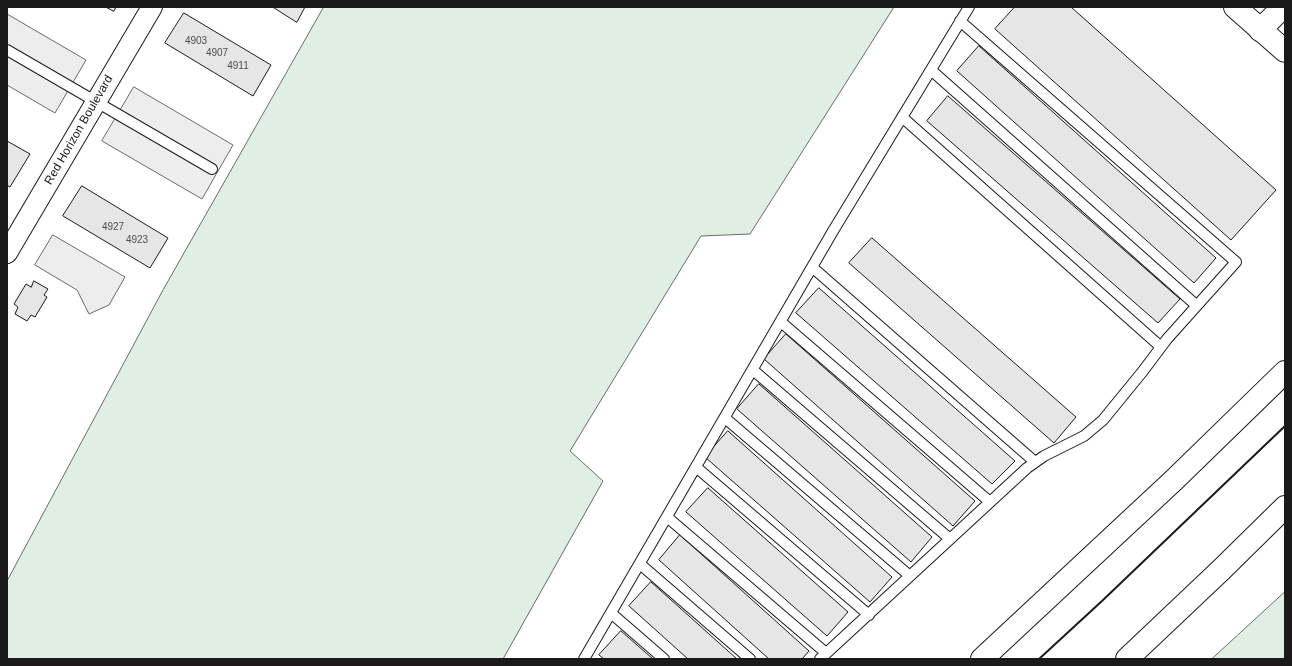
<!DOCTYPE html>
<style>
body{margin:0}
#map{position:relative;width:1292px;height:666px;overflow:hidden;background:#fff;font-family:Helvetica,sans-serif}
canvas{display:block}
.frame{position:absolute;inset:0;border:8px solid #1a1a1a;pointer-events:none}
</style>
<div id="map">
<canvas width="1292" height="666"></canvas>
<div class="frame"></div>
</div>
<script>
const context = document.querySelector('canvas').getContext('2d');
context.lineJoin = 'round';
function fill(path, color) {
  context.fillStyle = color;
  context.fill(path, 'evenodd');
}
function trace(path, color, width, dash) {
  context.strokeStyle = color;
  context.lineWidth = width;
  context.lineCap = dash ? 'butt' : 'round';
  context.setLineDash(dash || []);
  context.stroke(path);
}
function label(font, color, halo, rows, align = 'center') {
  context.font = font + ' Helvetica,sans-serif';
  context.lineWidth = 3;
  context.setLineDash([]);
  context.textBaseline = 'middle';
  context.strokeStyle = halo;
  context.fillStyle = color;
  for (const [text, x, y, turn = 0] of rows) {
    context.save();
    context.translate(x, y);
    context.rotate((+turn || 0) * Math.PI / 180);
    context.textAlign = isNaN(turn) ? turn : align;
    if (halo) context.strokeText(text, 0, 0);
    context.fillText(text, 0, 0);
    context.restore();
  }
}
const green = new Path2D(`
 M324,7h570l-144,227 -49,2 -131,215 33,30 -100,178h-496v-78l156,-291z
 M1285,592v67h-73z`);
fill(green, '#e0efe3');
trace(green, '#6a6a6a', 1);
const parking = new Path2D(`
 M7,14l79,46 -31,53 -48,-28z
 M134,87l99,58 -31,54 -100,-58z
 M53,235l72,42 -16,28 -20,9 -12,-24 -42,-25z`);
fill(parking, '#ededed');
trace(parking, '#6a6a6a', 1);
const building = new Path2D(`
 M106,7h10l-2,4z
 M273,7h32l-8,15z
 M1015,7h56l205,183 -45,50 -236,-211z
 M184,13l87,52 -18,31 -88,-53z
 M979,46l237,212 -22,25 -237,-212z
 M948,96l232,203 -22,24 -231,-202z
 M7,141l23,13 -20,33 -3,-2z
 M82,186l86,52 -18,30 -87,-52z
 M872,238l204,179 -22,26 -205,-180z
 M34,281l14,8 -4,6 3,2 -12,20 -4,-2 -4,6 -12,-7 3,-7 -4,-3 12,-20 5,3z
 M819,288l196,173 -23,23 -196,-171z
 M786,334l189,167 -22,25 -189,-167z
 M759,384l173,153 -21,25 -174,-153z
 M728,431l164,146 -22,25 -165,-145z
 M708,488l140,124 -21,24 -141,-124z
 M680,535l129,116 -7,8h-33l-110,-99z
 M651,582l86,77h-49l-59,-53z
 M621,631l32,28h-49l-5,-4z`);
fill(building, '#e6e6e6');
trace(building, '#1a1a1a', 1);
const lane = new Path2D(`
 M7,50l205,119
 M931,70l265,235
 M902,117l259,230
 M812,267l223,195
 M781,322l209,180
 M753,370l197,169
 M725,418l185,158
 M696,467l173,148
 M667,517l159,136
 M640,564l110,95
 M611,613l53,46
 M584,659l249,-428 136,-224
 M820,659l207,-191 17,-12 40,-20 19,-16 40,-49 24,-32 69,-77 -276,-241`);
const street = new Path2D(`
 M7,253l145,-246`);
const secondary = new Path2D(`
 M1235,7l50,44`);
const highway = new Path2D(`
 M1260,30l23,-23
 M982,659l192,-179 111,-108
 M1127,659l94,-89 64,-63`);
trace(lane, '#1a1a1a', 12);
trace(street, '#1a1a1a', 22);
trace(secondary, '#1a1a1a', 24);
trace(highway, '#1a1a1a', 24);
trace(lane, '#fff', 10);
trace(street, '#fff', 20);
trace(secondary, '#fff', 22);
trace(highway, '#fff', 22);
trace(new Path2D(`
 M1039,659l63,-58 183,-175`), '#1a1a1a', 2);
label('10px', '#4d4d4d', null, [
 ["4903",196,41],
 ["4907",217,53],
 ["4911",238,66],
 ["4927",113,227],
 ["4923",137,240]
]);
label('12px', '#1a1a1a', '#fff', [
 ["Red Horizon Boulevard",79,130,-60]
]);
</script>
